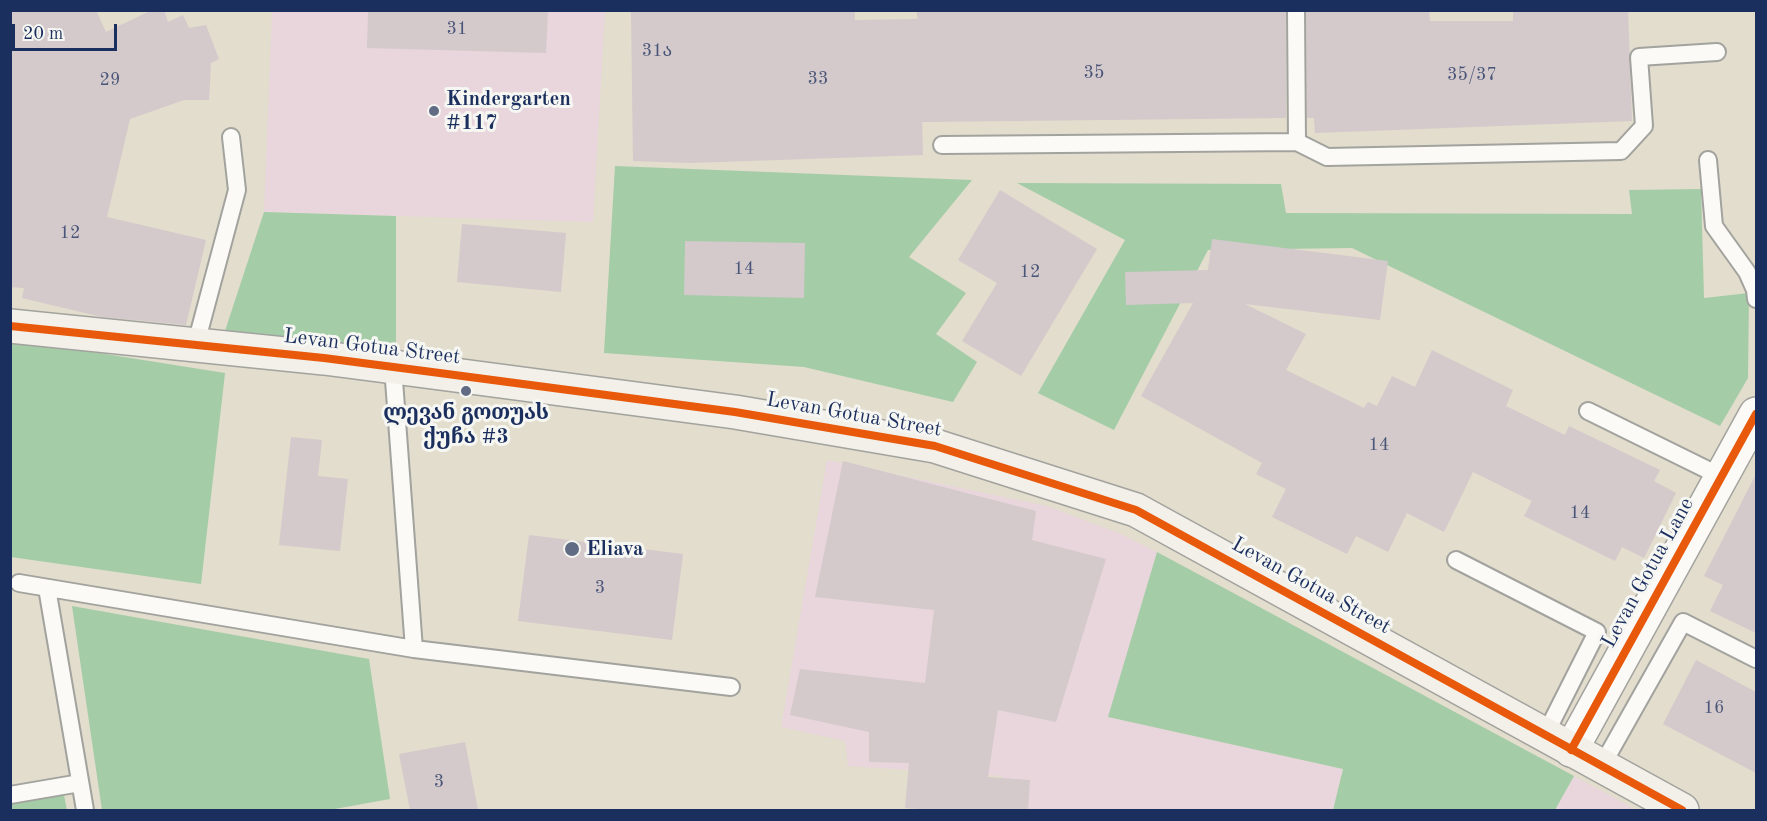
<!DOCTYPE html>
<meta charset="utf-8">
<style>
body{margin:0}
#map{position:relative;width:1767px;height:821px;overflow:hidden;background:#e2ddcc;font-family:"Old Standard TT",serif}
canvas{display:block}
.frame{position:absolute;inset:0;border:12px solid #1b2f5e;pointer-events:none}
.scale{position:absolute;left:12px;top:24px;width:105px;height:27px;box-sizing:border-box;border:3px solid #1b2f5e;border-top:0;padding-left:8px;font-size:18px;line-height:21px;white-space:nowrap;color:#1b2f5e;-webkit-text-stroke:4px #f6f6f2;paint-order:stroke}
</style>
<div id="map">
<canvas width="1767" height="821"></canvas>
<div class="frame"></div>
<div class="scale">20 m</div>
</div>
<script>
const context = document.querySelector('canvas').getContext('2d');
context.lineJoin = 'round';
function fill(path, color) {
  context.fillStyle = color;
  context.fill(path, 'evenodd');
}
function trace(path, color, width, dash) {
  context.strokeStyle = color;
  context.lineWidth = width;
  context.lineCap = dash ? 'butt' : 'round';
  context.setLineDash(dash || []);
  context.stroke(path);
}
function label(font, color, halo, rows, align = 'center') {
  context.font = font + ' "Old Standard TT","Noto Serif Georgian",serif';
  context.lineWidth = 6;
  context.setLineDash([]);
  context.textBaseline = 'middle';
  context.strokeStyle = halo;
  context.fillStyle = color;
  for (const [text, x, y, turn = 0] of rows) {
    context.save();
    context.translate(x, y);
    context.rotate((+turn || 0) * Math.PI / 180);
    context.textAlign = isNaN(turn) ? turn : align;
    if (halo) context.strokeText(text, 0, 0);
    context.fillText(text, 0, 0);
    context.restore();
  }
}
fill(new Path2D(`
 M272,11h333l-12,211 -329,-10z
 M827,460l220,46 74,28 36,18 -48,165 234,52 -10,41h-334l3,-34 -154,-10 -3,-25 -64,-14z
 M1574,776l63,34h-82z`), '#e8d6dc');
fill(new Path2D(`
 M615,166l357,14 -63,77 57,36 -30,41 41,28 -24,40 -149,-35 -200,-14z
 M1017,183l264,1 5,29 346,1 -3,-24 72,-1 3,109 45,-5 -1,85 -28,48 -368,-178 -144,2 -94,180 -76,-37 87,-153z
 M264,212l132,4v138l-172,-20z
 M17,340l208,33 -24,211 -190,-27v-216z
 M1157,552l417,224 -19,34h-222l10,-41 -235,-52z
 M72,606l297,53 21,140 -61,11h-227z
 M64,795l3,15h-56v-6z`), '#a4cca7');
fill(new Path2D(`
 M10,10h86l10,22 46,-22h12l4,12 15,-7 6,13 17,-3 13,34 -8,4 -2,37h-25l-54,19 -23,98 99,23 -20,85 -84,-8 -80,-19 2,-10 -14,-1z
 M368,10h180l-2,43 -179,-5z
 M631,10h224v10l63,-1 -2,-9h370v108l-364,4 1,33 -233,8 -57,-2z
 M1306,10h123l1,11h83v-11h115l4,111 -317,12 -1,-15h-7z
 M1000,190l97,59 -76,127 -59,-35 35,-58 -39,-23z
 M462,224l104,9 -5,59 -104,-10z
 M1212,239l176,22 -8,59 -135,-16 61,30 -20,36 78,38 4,-6 9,4 15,-30 23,11 17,-37 81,40 -7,16 59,29 4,-9 91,44 -6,11 22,12 -32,65 -22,-11 -7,14 -91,-45 8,-15 -59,-29 -29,60 -37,-19 -19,39 -32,-16 -9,18 -75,-37 14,-28 -30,-15 6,-11 -121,-67 52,-93 -67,2 -1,-33 83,-2z
 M685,241l120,2 -1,55 -120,-3z
 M291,437l31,3 -4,36 30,3 -8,72 -61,-6z
 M843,461l193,50 -4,29 74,19 -50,163 -58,-12 -10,67 42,3 -2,30h-94l-29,-2 4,-45 -40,-1v-30l-79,-17 10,-46 125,14 9,-73 -119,-13z
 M1756,474v159l-46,-22 13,-26 -19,-9z
 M529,535l154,19 -11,86 -154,-19z
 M1696,660l60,32v81l-93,-49z
 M465,742l13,68h-68l-11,-56z`), '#d4c9cb');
const lane = new Path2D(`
 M1296,10l1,132 30,15 294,-6 23,-25 -5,-69 78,-5
 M942,145l355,-3
 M1708,160l6,66 33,46 8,18 1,9
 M198,345v-9l39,-146 -6,-53
 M393,367l21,282
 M1588,411l134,66
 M1456,560l141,72 -52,103
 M19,583l395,66 317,38
 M47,588l38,222
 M1609,753l74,-131 73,37
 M10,795l70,-12`);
const street = new Path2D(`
 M1571,750l185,-336`);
const secondary = new Path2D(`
 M10,326l314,32 108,14 303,40 200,34 201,64 546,300`);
trace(lane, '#a2a29e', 20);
trace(street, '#a2a29e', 36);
trace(secondary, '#a2a29e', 36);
trace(lane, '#fbfaf7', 16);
trace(street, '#fbfaf7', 33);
trace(secondary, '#f2f0e9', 33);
trace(new Path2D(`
 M10,326l314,32 108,14 303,40 200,34 201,64 546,300
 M1571,750l185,-336`), '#e8590c', 8);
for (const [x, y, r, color] of [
 [434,111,6,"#616c84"],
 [466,391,6,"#616c84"],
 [572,549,8,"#616c84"]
]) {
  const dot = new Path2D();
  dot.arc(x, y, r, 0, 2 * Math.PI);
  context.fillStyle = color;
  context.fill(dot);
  trace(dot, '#f6f6f2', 2);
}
label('18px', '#495679', null, [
 ["31",457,29],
 ["31ა",657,51],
 ["35",1094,73],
 ["35/37",1472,75],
 ["33",818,79],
 ["29",110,80],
 ["12",70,233],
 ["14",744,269],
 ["12",1030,272],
 ["14",1379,445],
 ["14",1580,513],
 ["3",600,588],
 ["16",1714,708],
 ["3",439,782]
]);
label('bold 21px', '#1b2f5e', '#f6f6f2', [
 ["Kindergarten",446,99],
 ["#117",446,123],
 ["ლევან გოთუას",466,413,"center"],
 ["ქუჩა #3",466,437,"center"],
 ["Eliava",586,549]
], 'left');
label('21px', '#1b2f5e', '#f6f6f2', [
 ["Levan Gotua Street",372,347,7],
 ["Levan Gotua Street",854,415,10],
 ["Levan Gotua Lane",1648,573,-61],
 ["Levan Gotua Street",1311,586,29]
]);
</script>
